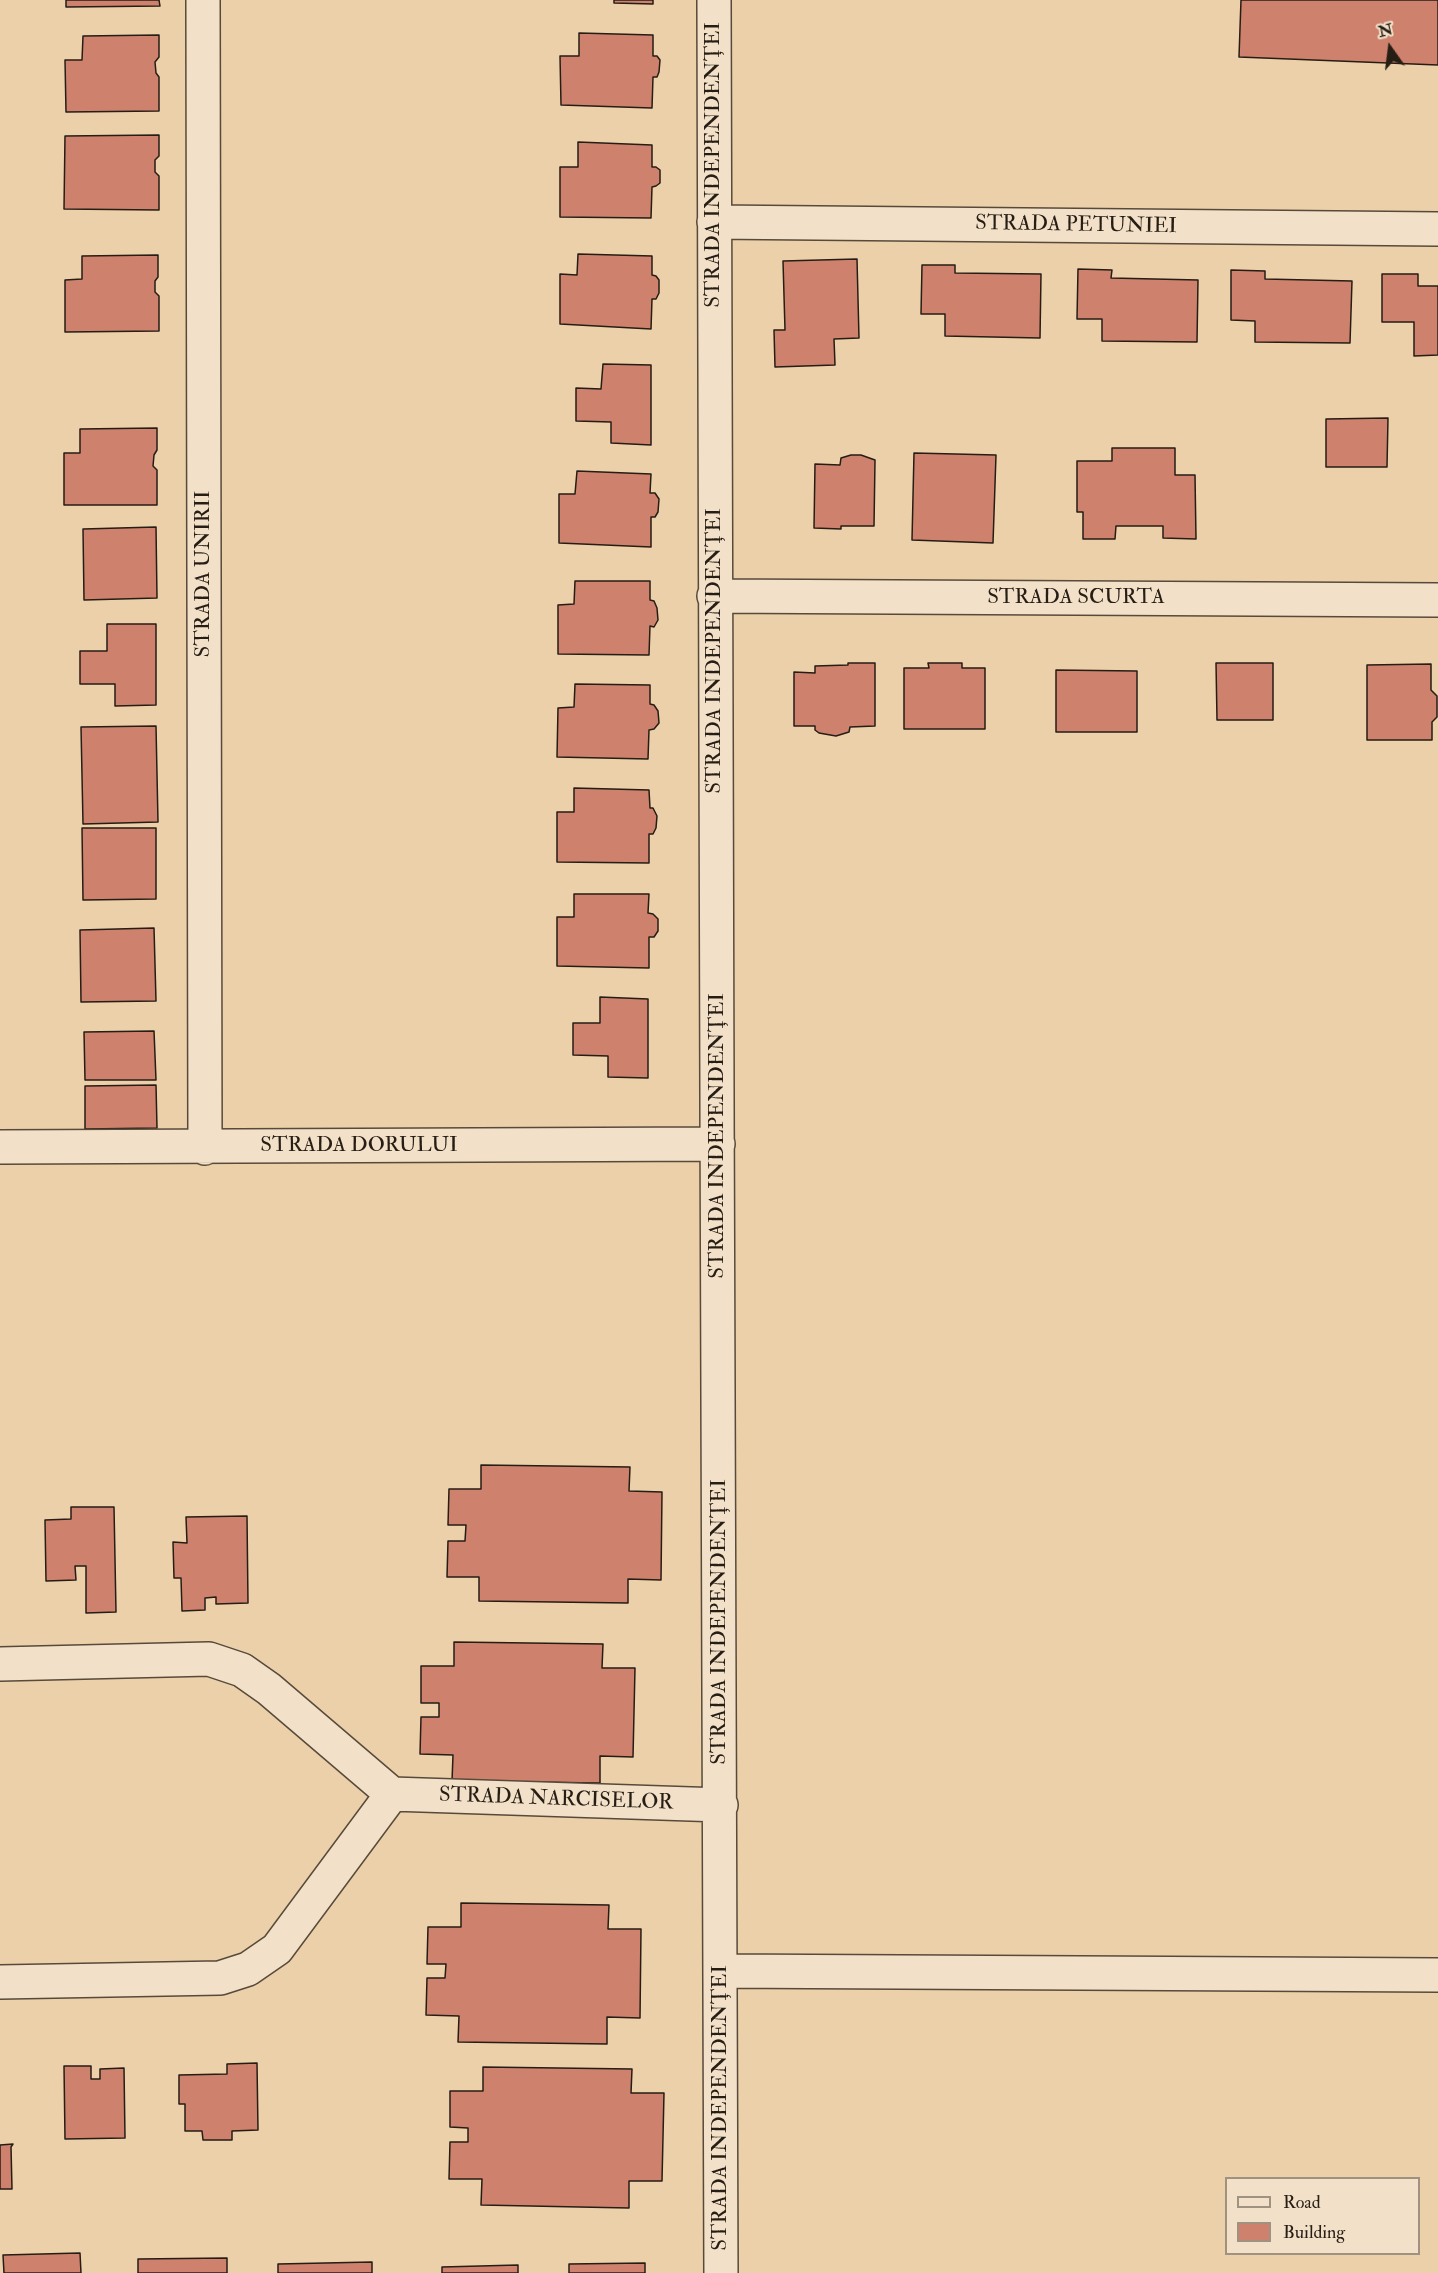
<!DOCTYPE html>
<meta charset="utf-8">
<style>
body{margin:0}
#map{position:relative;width:1438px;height:2273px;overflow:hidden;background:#ebd0aa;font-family:"IM FELL Double Pica",serif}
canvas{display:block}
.legend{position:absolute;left:1225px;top:2177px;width:195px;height:78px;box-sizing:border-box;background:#f2e0c8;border:2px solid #a09280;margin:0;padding:8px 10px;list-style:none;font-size:18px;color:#261d14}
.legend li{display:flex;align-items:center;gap:12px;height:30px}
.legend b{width:30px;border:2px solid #a09280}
.north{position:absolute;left:1360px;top:18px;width:60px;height:60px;-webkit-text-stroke:4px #f2e0c8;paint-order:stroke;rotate:346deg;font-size:16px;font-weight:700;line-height:24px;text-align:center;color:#261d14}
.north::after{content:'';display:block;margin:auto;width:21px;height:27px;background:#261d14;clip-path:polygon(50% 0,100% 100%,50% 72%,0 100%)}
</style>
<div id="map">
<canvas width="1438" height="2273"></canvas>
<ul class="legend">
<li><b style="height:8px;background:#f2e0c8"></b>Road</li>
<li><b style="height:16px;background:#ce826e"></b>Building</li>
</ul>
<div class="north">N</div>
</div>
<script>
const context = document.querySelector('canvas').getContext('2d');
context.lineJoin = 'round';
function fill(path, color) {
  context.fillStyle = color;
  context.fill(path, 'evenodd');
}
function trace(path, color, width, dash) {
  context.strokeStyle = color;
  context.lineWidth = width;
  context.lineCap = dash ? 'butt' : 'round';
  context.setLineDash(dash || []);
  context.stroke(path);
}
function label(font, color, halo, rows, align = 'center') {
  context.font = font + ' "IM FELL Double Pica",serif';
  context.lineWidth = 4.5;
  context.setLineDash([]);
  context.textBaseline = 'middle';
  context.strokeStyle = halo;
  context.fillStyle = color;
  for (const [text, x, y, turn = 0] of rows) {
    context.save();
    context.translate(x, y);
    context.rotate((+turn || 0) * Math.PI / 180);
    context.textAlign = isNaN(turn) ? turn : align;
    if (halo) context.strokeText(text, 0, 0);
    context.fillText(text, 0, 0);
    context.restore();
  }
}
const building = new Path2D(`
 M66,0h93l1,6 -94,1z
 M614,0h39v4l-39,-1z
 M1241,0h197v65l-199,-8z
 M579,33l74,2v21h4l3,4 -1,12 -2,5h-4l-1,31 -91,-3 -1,-49h19z
 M159,35v22l-4,5 1,11 3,4v34l-93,1 -1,-52h17l1,-24z
 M159,135v21l-4,4v12l4,4v34l-95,-1 1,-73z
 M578,142l74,3v22h4l4,3v13l-4,3 -4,1 -1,31 -91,-1v-50h18z
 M578,254l74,2v19l4,1 3,4v13l-3,6h-4l-1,30 -91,-5v-50l17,1z
 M158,255v22l-3,4v11l4,4v35l-94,1v-52l17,-1v-23z
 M857,259l2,79 -25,1 1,26 -60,2 -1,-37h11l-2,-69z
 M922,265h33v8l86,1 -1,64 -95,-2v-22h-24z
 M1078,269l34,1 -1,8 87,2 -1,62 -95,-1v-22h-25z
 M1231,270l34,1v8l87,2 -2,62 -95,-1v-21l-24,-1z
 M1382,274h36v12h20v69l-24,1v-34h-32z
 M603,364l48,1v80l-40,-2v-21l-35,-1v-33l25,1z
 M1388,418l-1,49h-61v-48z
 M157,428v22l-3,5 -1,11 4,4v35h-93v-52h16v-24z
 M1112,448h63v27h20l1,64 -33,-1v-12h-47l-1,13h-32v-27h-6v-51h35z
 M914,453l82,2 -3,88 -81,-3z
 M851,455h10l14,5 -1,66h-33v3l-27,-1 1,-64 25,1 1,-7z
 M577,471l74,3 -1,19h5l4,6 -1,13 -3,5h-4v30l-92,-4v-49h16z
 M156,527l1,71 -73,2 -1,-71z
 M575,581h75v19l4,1 3,7 1,12 -4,7 -4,-1 -1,29 -91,-1v-49l16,-1z
 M107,624h49v81l-41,1v-22h-35v-33h27z
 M848,663h27v63l-25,1 -1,5 -13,4 -17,-3 -4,-3v-4h-21v-54l21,1v-7l33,-1z
 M928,663h34v5h23v61h-81v-61h25z
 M1216,663h57v57h-56z
 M1431,664v26l6,6v21l-5,5v18h-65v-75z
 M1056,670l81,1v61h-81z
 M575,684l75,1v19l4,1 4,6 1,12 -5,6 -5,1 -1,29 -91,-2 1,-49 16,-1z
 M156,726l2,96 -75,2 -2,-97z
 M574,788l75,2 1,18h3l4,8 -1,12 -3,6h-4v29l-92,-1v-50h17z
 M82,828h74v71l-73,1z
 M574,894h75l-1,19 5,1 5,5v12l-4,6h-5v31l-92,-2v-49h17z
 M154,928l2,73 -75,1 -1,-72z
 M600,997l48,2v79l-40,-1v-21l-35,-1v-32h27z
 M154,1031l2,49h-71l-1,-48z
 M156,1085l1,43 -72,1v-43z
 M481,1465l149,2 -1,24 33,1 -1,88 -33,-1v24l-149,-2v-24h-32l1,-36h17l1,-16h-18l1,-36h32z
 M71,1507h43l2,105 -30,1v-47h-11l1,14 -30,1 -1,-61 26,-1z
 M247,1516l1,87 -32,1v-7l-11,1v12l-23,1 -1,-33h-7l-1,-36 14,1 -1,-26z
 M454,1642l149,2 -1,24h33l-2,89 -33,-1v27l-148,-2 1,-26 -33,-1 1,-37h18v-14h-18v-37h33z
 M461,1903l148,2 -1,24h33l-1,89 -33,-1v27l-149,-2 1,-26 -33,-1 1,-37h18l1,-14h-19l1,-37h33z
 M257,2063l1,67 -26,1v9h-29l-1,-9h-17v-27h-6v-29l48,-1v-10z
 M64,2066h27v13h9v-10l24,-1 1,70 -60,1z
 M483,2067l149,2 -1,24h33l-2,88h-33v27l-148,-3 1,-26h-33l1,-37h18v-14l-18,-1v-36h33z
 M13,2144l-2,3 1,42h-12v-44z
 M80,2253l1,20h-77l-1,-18z
 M227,2258v15h-89v-14z
 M372,2262v11h-94v-9z
 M645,2263v10h-76v-9z
 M518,2265v8h-76v-6z`);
fill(building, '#ce826e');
trace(building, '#261d14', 1.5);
const minor = new Path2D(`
 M203,0l2,1148
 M714,0c0,758 6,1515 7,2273
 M714,222l724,7
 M714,596l724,4
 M0,1147l718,-3
 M0,1664l209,-5 33,11 27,19 123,105 329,11
 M721,1971l717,4
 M0,1982l220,-4 28,-9 29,-20 115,-155`);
trace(minor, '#574a3a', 36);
trace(minor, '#f2e0c8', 33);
label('21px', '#261d14', '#f2e0c8', [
 ["STRADA INDEPENDENȚEI",714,165,-90],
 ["STRADA PETUNIEI",1076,226,1],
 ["STRADA UNIRII",204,574,-90],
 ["STRADA SCURTA",1076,598],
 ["STRADA INDEPENDENȚEI",715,651,-90],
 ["STRADA INDEPENDENȚEI",718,1136,-90],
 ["STRADA DORULUI",359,1146],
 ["STRADA INDEPENDENȚEI",720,1622,-90],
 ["STRADA NARCISELOR",556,1800,2],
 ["STRADA INDEPENDENȚEI",721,2108,-90]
]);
</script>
